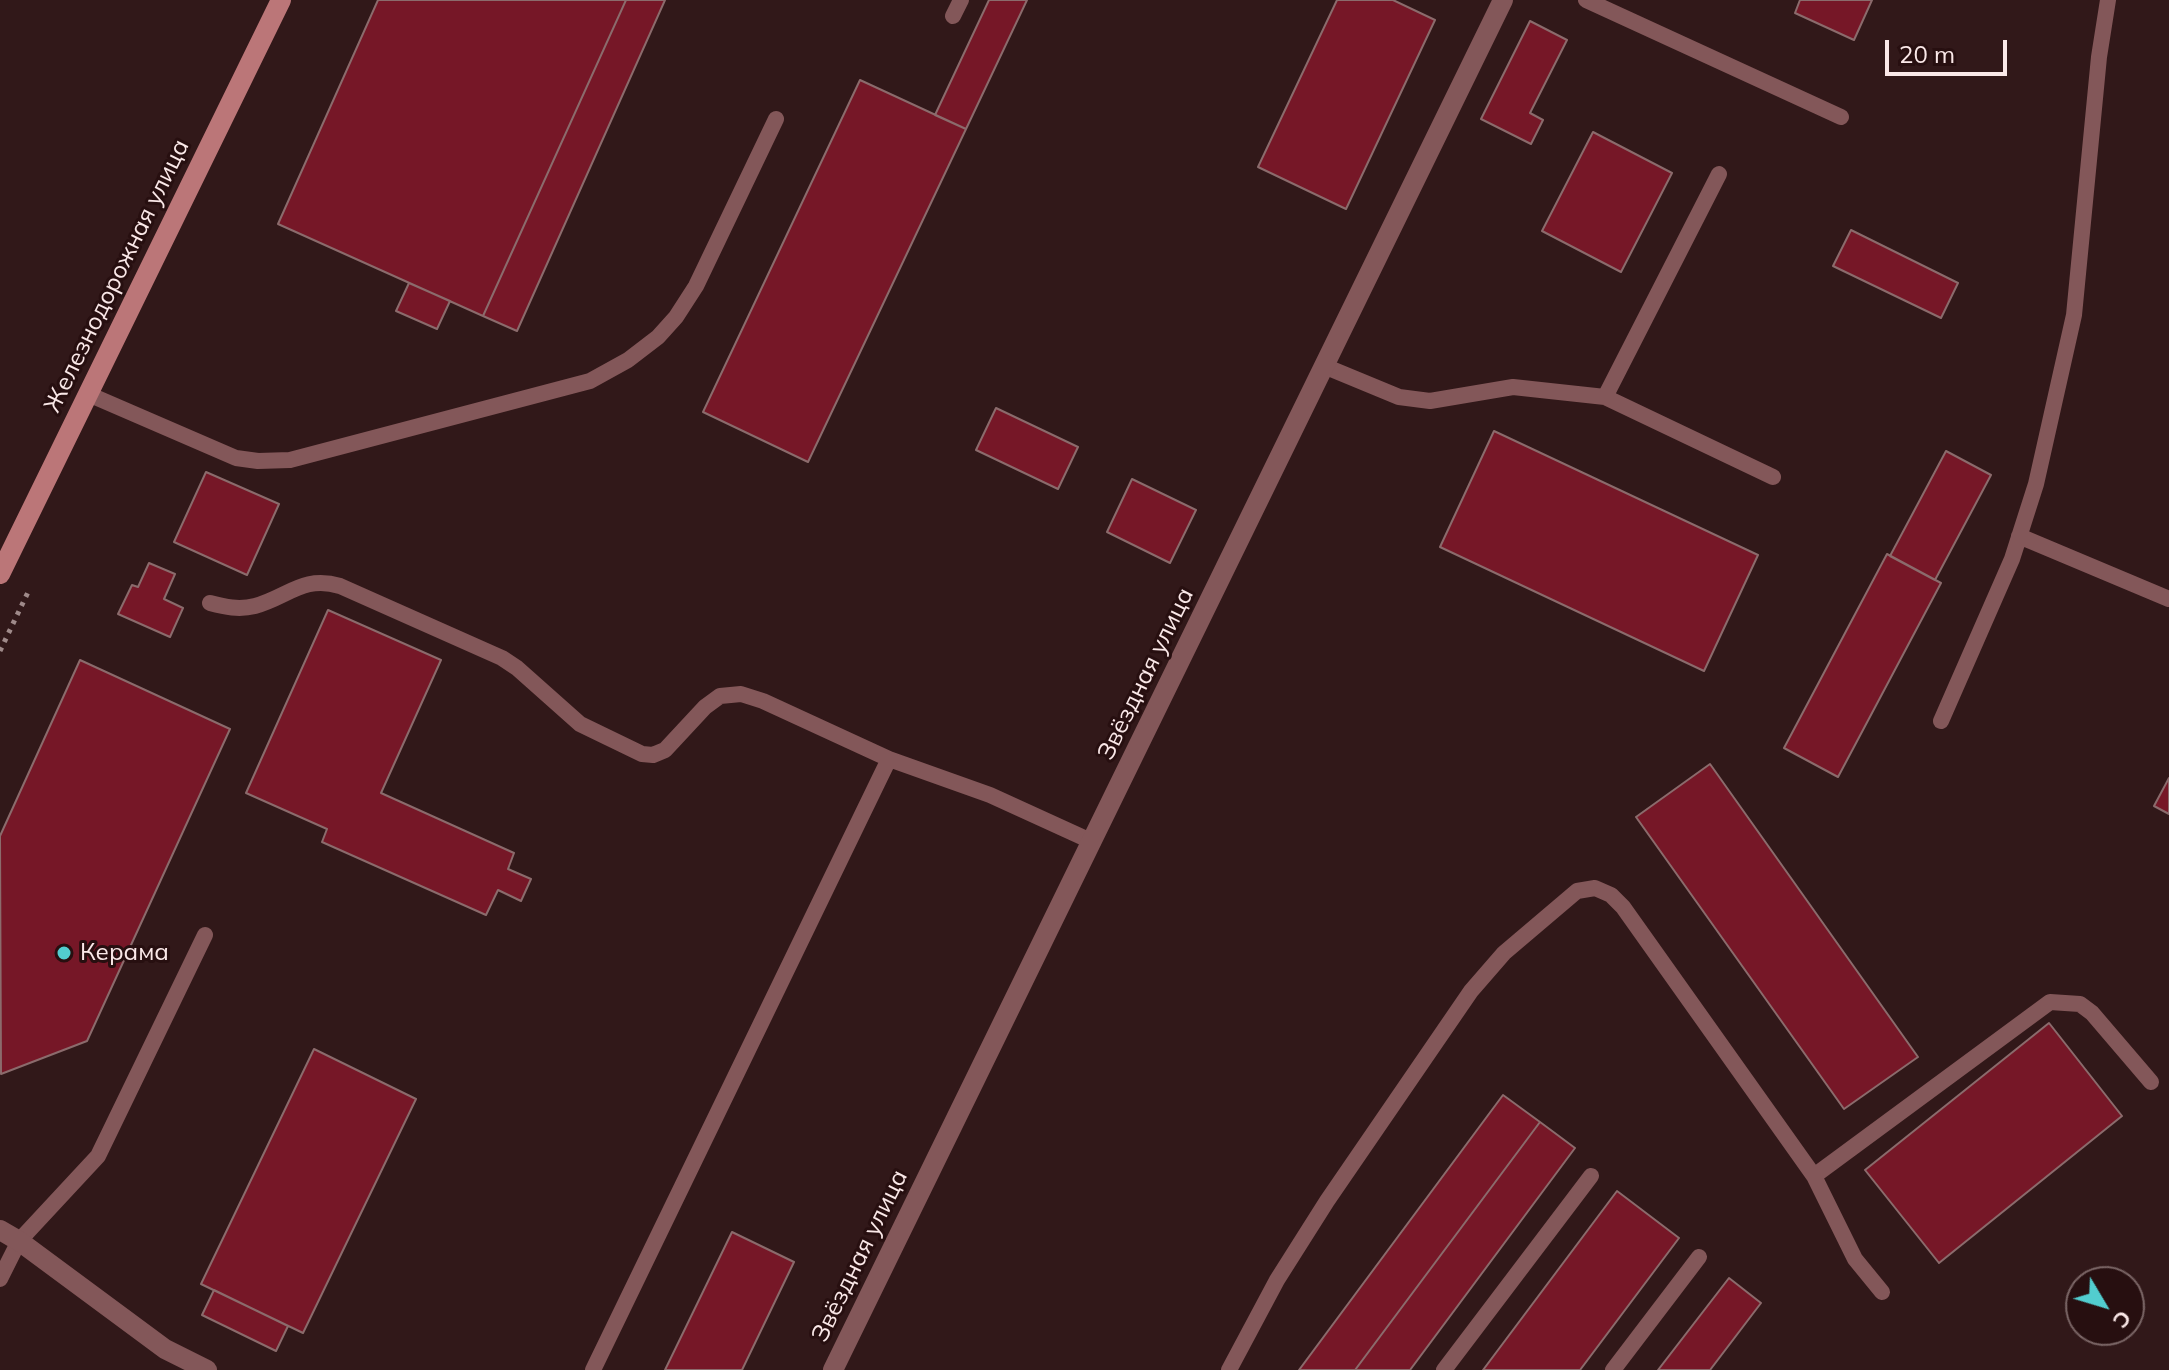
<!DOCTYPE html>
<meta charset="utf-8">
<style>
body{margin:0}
#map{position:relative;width:2169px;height:1370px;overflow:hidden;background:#311819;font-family:Mulish,sans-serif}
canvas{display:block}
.north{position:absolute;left:2065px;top:1266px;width:80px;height:80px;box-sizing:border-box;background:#270f10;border:2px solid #7b6666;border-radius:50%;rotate:128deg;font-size:22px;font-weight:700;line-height:32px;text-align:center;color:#fae8e8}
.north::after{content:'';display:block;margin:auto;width:28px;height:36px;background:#52cdcf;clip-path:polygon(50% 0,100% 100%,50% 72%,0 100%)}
.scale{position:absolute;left:1885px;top:40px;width:122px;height:36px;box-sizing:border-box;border:4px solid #fae8e8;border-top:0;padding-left:10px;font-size:24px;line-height:28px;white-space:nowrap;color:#fae8e8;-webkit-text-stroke:6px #270f10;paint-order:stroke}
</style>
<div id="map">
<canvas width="2169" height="1370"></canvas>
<div class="north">С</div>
<div class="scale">20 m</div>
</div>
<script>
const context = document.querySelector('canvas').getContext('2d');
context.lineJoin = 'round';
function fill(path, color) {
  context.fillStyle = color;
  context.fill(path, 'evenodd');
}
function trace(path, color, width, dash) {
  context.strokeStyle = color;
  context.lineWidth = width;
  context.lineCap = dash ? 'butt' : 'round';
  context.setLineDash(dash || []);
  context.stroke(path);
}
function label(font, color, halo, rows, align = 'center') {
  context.font = font + ' Mulish,sans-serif';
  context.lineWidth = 6;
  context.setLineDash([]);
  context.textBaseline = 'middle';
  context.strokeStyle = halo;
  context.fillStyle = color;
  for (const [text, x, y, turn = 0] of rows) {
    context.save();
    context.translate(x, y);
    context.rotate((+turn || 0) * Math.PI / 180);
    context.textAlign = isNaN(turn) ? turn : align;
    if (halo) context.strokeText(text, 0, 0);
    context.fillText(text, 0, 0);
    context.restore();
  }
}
const building = new Path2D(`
 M378,0h248l-143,316 -205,-92z
 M626,0h39l-148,331 -34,-15z
 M989,0h38l-61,129 -31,-14z
 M1337,0h56l42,20 -89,189 -88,-42z
 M1800,0h72l-18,40 -59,-27z
 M1530,21l37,19 -37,73 13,7 -12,24 -50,-25z
 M860,80l106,49 -158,333 -105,-50z
 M1593,132l79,41 -51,99 -79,-41z
 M1851,230l107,53 -17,35 -108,-52z
 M409,283l41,18 -13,28 -41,-18z
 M996,408l82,39 -20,42 -82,-39z
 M1494,431l264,124 -54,116 -264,-124z
 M1946,451l45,24 -56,105 -45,-24z
 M206,472l73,32 -32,71 -73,-33z
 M1132,479l64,31 -26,53 -63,-31z
 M1887,554l54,29 -103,194 -54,-29z
 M149,563l26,11 -11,25 19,9 -13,29 -52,-23 14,-29 6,2z
 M328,610l113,50 -60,133 133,60 -6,16 23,10 -10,22 -23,-11 -12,25 -164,-73 5,-13 -81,-36z
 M80,660l150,69 -143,312 -86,33 -1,-238z
 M1710,764l208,293 -74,52 -208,-292z
 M2169,778v36l-15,-8z
 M2049,1023l73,93 -183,147 -74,-93z
 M314,1049l102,50 -113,234 -102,-49z
 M1503,1095l37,27 -185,248h-56z
 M1540,1122l35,26 -165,222h-55z
 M1617,1191l62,47 -99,132h-97z
 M732,1232l62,30 -52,108h-77z
 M1729,1278l32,25 -51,67h-52z
 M214,1290l74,36 -12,25 -74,-36z`);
fill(building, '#761727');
trace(building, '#8b6b6c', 2);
trace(new Path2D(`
 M0,651l29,-61`), '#9f8a8a', 5, [4, 6]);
trace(new Path2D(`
 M1586,0l255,117
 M953,16l8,-16
 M1719,174l-114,223 168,80
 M1324,366l75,31 31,4 83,-14 92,10
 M88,394l148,64 22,3 32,-1 300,-79 38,-21 30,-23 18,-20 20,-31 80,-167
 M2019,536l150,63
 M210,603c15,4 29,7 45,3 33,-9 48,-31 85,-20l162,72 15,10 63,56 62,30 11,1 12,-5 40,-43 15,-11 21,-2 22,7 126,58 101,36 103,47
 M1941,721l71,-162 24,-75 38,-169 25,-258 9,-57
 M1814,1176l41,83 27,33
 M0,1279l19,-38 79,-85 107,-221
 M593,1370l296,-611
 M1229,1370l48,-90 50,-79 144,-210 33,-38 73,-62 18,-3 16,7 12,12 191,269 236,-174 30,2 12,9 59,69
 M1444,1370l147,-194
 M1613,1370l86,-113`), '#835759', 16);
trace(new Path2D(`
 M0,1230l19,11 146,108 42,21
 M833,1370l670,-1370`), '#835759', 20);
trace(new Path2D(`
 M0,574l281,-574`), '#bb7678', 20);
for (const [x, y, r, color] of [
 [64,953,8,"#52cdcf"]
]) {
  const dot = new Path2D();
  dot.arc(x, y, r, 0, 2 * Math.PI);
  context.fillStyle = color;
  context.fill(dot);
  trace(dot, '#270f10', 3);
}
label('24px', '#fae8e8', '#270f10', [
 ["Железнодорожная улица",117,276,-64],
 ["Звёздная улица",1146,674,-64],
 ["Звёздная улица",860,1256,-64]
]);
label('24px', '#fae8e8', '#270f10', [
 ["Керама",80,953]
], 'left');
</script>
